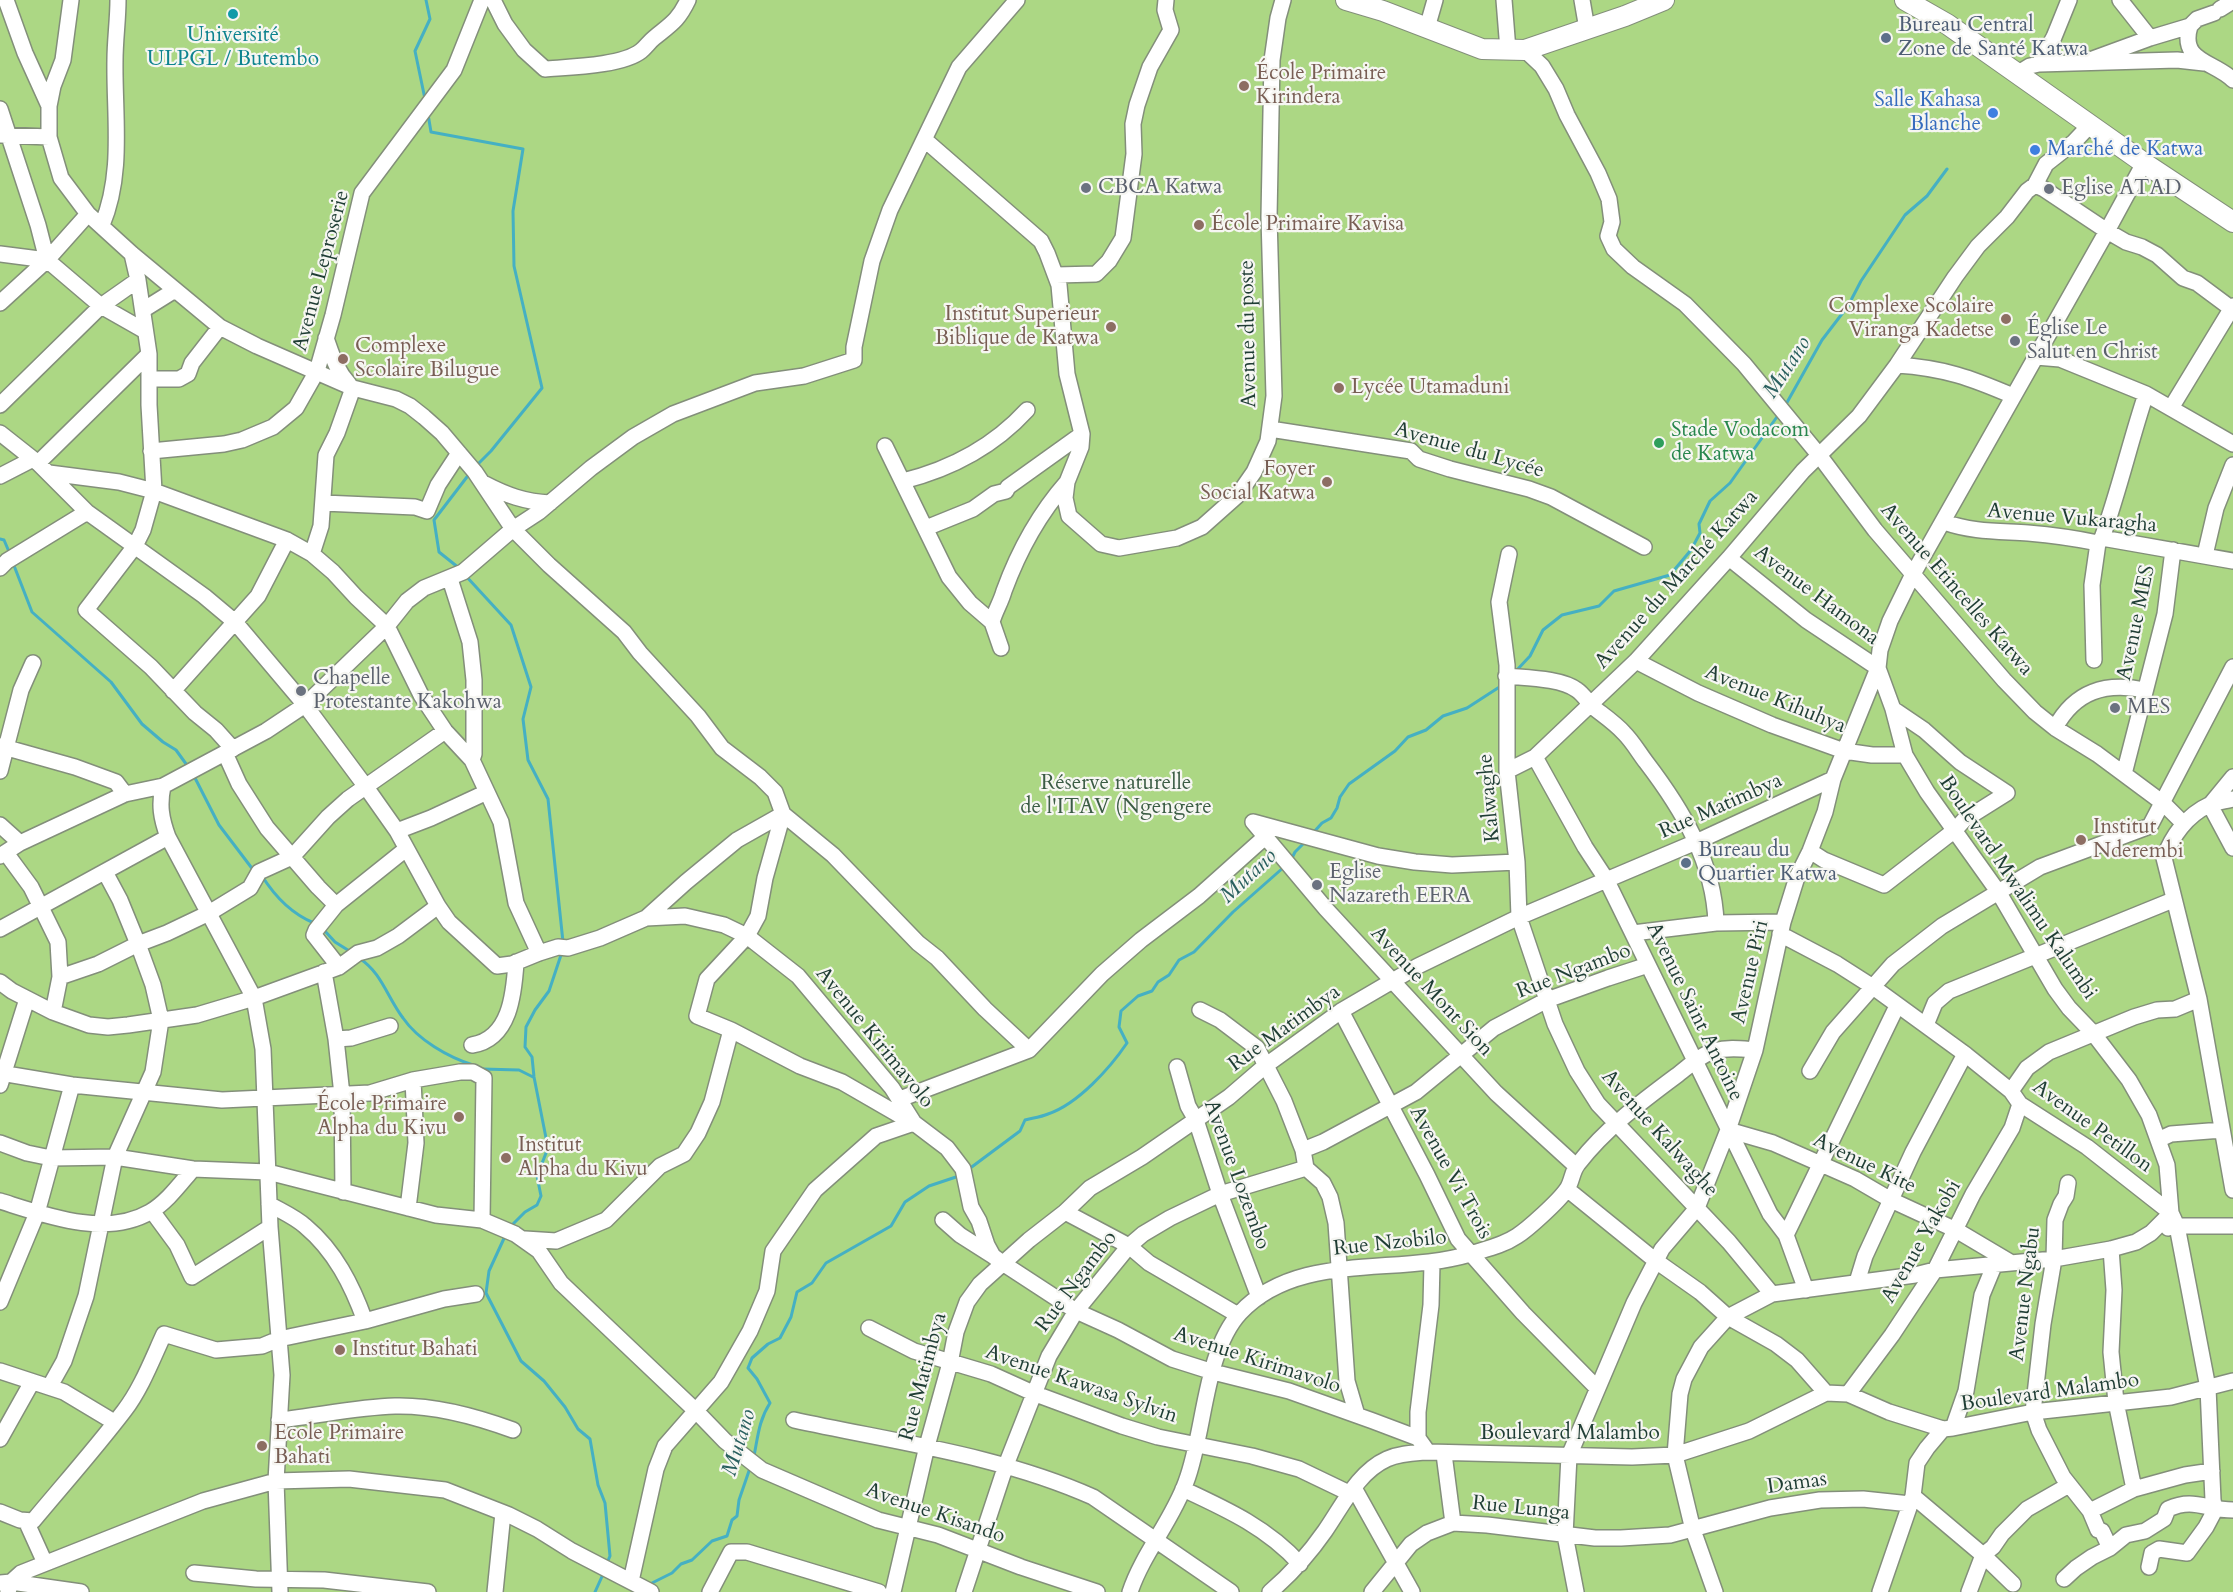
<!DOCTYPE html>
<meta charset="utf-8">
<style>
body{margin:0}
canvas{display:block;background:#e7e1bf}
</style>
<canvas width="2233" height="1592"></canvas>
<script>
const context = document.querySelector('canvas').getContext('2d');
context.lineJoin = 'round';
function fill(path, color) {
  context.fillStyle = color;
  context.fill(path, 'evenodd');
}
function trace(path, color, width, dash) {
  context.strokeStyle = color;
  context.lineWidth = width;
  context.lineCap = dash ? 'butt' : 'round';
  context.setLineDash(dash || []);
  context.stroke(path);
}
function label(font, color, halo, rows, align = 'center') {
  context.font = font + ' Cardo,serif';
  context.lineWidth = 4.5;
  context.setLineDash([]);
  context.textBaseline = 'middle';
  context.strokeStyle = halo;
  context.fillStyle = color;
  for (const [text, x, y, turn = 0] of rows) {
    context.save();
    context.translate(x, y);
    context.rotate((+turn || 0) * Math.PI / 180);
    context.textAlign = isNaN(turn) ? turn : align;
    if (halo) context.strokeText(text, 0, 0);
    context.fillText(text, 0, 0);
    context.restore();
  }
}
fill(new Path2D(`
 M0,0h2233v1592h-2233z`), '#acd784');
trace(new Path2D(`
 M425,99l-10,-48 15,-32 -4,-19
 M428,114l3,18 92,17 -10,62 1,55 28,122 -51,63 -15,15
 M1785,406l37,-66 26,-34 13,-25 44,-66 22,-19 20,-27
 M0,539l4,1 6,14
 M13,563l19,49 79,70 31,42 21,18 13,8 13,18
 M459,568l-20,-16 -5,-32 36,-47
 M465,575l46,50 20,62 -8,32 5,41 20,39 15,143
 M1516,671l14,-15 13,-26 19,-15 37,-9 15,-15 56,-16 21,-25 9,-17 -1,-9 11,-23 20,-18 49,-69
 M194,776l25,49 35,46
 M1313,833l9,-10 9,-5 6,-10 3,-11 9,-13 46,-33 13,-14 18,-7 17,-14 24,-8 34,-22
 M1291,860l4,-8 10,-10
 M262,876c12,19 30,38 52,47
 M324,930l11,12 16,10
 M359,958c23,15 28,39 44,60 15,22 45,39 70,47
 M482,1069l37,1 14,7
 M969,1169l51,-38 5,-11c8,-2 16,-3 23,-6 30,-10 62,-46 79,-71l-8,-16 2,-16 17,-15 14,-5 6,-9 11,-7 10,-15 15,-8 39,-40 51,-45
 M511,1226l14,-14 12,-7 4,-9 -4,-20 11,-28 -14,-71 -2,-20 -7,-10 1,-20 9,-17 14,-19 13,-39
 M506,1234l-17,37 -3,22 35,68 23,20 21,26 13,22 12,10 8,46 7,18 5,53 -3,7
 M754,1456c4,-20 5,-36 16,-53l-13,-24 -9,-11 4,-10 16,-14 12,-6 11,-21 6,-25 15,-9 14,-20 65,-37 14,-24 24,-16 30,-10
 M648,1585l24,-12 9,-9 11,-4 20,-19 15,-5 5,-16 5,-4 2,-16 11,-32
 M595,1592l9,-20`), '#45b0c3', 3);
const minor = new Path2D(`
 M6,0l19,53 24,53v31l12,41 27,36 44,40 88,73 37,19 96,42 43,11 14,7 14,11 18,16 33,39 38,57 36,36 75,67 16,21 58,63 24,32 38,29 15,15 8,22 50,41 85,88 19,15 48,51 44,41
 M493,0l12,24 19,26 21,19c24,-2 77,-3 96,-18 5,-4 8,-9 13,-13 17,-14 24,-17 34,-38
 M1504,0l4,50
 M1582,0l5,29
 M2120,0l30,38
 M2220,9l13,-8
 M2190,26c-11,36 24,35 43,54
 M1427,28l8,-28
 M1525,50l17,16 14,23 11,26 31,58 11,26 3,23 -4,14 6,13 19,18 52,37 59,60 75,91 56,75 129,150 31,32 20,16 42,26 66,49 20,20
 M2090,60l60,-22 40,-12 7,-7 17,-6
 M2039,64l15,-27 15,-37
 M2017,74l13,-8 9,-2 138,-4 27,3
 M49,106l4,-20 10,-26 8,-60
 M0,109l38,116 9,35 54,46 44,25
 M1,135l48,2
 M925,140l116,101 6,12 12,32 8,89 15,60 -1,13 -14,35 -2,16 4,18 32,28 18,4 58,-10 25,-11 36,-32 16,-23 14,-31 6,-45 -5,-179 3,-157 6,-42 5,-18
 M2035,185l9,4 63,42 19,11 16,5 15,8 26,23 14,5 35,26
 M102,225c22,-52 12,-110 13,-165 0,-20 3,-40 3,-60
 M0,254l47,6
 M132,254l6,26 11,74v51l5,86 -11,39 -8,16 -49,64 65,57 44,46 21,17 17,19
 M1056,275l40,-1 13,-13 14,-23 11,-84 -1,-30 4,-19 13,-38 21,-37 -6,-20 1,-10
 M0,303l47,-43 41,-46
 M143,310l32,-20
 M326,338c6,17 10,32 23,46
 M2036,357l24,2 86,35 87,50
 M1897,365c47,3 74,13 116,31
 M150,379h29l9,-5 4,-11 28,-36
 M0,405l101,-99 37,-26
 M2171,408l62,-102
 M1270,429l141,22 8,8 31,10 79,20 22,8 93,50
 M0,433l38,30 49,49 117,84 31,26 70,83 61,82 31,44 41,75 11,16 48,44 15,-2 27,-11 19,-6 10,1 32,-10 46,-20 40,-36 51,-42 46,-26
 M885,446l64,131 21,26 22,19 9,26
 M151,451l73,-7 18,-4 31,-13 23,-19 21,-37 16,-56 29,-122 92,-123 28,-70
 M38,463l111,-109
 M49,473l70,9 35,9 133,49 25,14 21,18 23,25 31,29 34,69 24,36 27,29 29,62 15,81 23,50
 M0,476l33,-17
 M903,481c48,-12 91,-35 124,-71
 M485,484c21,11 40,18 65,19
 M323,503l92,4 12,4 11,-26 21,-32
 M1944,522c28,10 54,9 84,11 24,2 46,5 70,10l4,-5 131,23
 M926,528l47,-19 21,-15 12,-3 2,-4 74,-53
 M2102,538c17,-47 28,-96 44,-144
 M312,554l9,-28 5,-71 11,-22 16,-45
 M1509,554l-10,48 8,63v106l10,91 2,55 36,107 22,47 21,33 131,138 43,52
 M2205,555l11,-47 17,-43
 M0,568l7,-7 80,-49
 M450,579l20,63 4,38v74l-2,6
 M992,622c3,-11 9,-20 12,-31 15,-41 34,-76 63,-109
 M2094,660l-2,-75 6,-42
 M1636,661l62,32 74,32 72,26 28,4h33
 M1506,676c20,2 55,2 71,14 6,4 11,12 16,17 10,8 22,16 31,26 9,9 15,20 22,29 36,47 68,100 70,161
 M173,691l85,-95 29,-56
 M2055,728c20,-37 50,-46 90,-38
 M0,746l75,21 41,15 9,12
 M225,753l14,31 28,44 51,59 18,18
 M1535,757l50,90 21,32 164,335 16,21 20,55
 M0,771l21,-81 12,-27
 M1507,771l28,-14 101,-96 93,-103 74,-87 56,-55 38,-51 58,-88 23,-31 29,-29 20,-26 8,-6 11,-21 28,-22 17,-18
 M2124,774l41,-160 8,-64
 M163,786c-4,19 -2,32 5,51l86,161 9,51 7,178 12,148 -6,106 4,111
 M2233,799c-7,2 -17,3 -24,6 -22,10 -37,31 -45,53l35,141 34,191
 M2210,805l23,43
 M2210,805l23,-28
 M783,814l-18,64 -7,38 -11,20 -40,43 -10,37 34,14 69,36 42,16 71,41
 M1253,822l73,87 170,184 80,73
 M1253,822l125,34 37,6 37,3 65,-3
 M0,825l20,18
 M397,831l34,-13 56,-26
 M1810,851l14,9 60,25 71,-55 9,-10 43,-27 -47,-31 -36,-32 -31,-21
 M6,853l25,34 27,55 2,35 -7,35
 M0,856l20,-13 105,-49 38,-8 103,-55 39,-26 82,-79 20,-25 17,-13 39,-16 50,-43 26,-17 52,-44 42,-31 40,-23 82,-31 49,-7 50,-16v-13l18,-86 18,-51 69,-143 58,-67
 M646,918l39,-2 39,9 23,11 51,40 94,112 22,35 33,25 16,21 8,38 8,14 8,24 6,11 11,8 72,47 42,19 54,29 41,13 76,19 84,30 45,17 10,14
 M0,929l168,-92
 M1633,933l83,-10 67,-1
 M1780,934l57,30 36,23 92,67 46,37 9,13 67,43 84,66 6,13 31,162 5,112 2,10 -9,17 -19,26 -28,-4 -7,4 -3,14
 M339,967l-25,-32 2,-5 20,-25 70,-56
 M324,972l12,67 6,56 1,97
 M60,977l38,-13 40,-20 29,-11 42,-20 41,-25 9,-16 33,-15 36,-40 20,-18 97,-68
 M0,982l12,9 41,21 36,13 19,2 20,-2 69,-10 57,-17 85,-31 19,-14 19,-5 21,-12 40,-30
 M1200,1010l20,10 37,28 27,53 19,49 3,18 17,15 7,14 6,26 11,158 10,34
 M1341,1011l86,164 31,64 65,74 74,75
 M1926,1025l9,-22 14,-12 224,-91
 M336,1039l15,-1 39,-12
 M472,1045c38,-6 42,-51 44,-83
 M1177,1067l11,39 8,14 24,74 39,103
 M1810,1071l23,-39 60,-68 49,-38 98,-59 110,-41 83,-159
 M0,1073l72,12 150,15 148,-7 43,-13 47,-8h13l11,6 -2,142
 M0,1085l27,-86
 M2011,1091l16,-23 22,-16 85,-35 23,-7 18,-1 24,-10
 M900,1099l129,-49 73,-76 39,-34 58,-44 66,-59
 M1728,1130l45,13 82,36 36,21 65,30 54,32
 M2158,1140l13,-6 51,-4
 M0,1143l27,10 24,5 64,-1 78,12 75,3 168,43 46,5 33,14 24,17 22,32 135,128 29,30 37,29 116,50 60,15 83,32 76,25
 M1303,1150l20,-8 93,-50 78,-64 53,-28 61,-22 40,-13
 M2068,1183l-2,13 -5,8 -6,16 -1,39 -11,65 -10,88 6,18 24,47 27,34 8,19 4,1 8,17
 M1567,1189l89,72 44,31 28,25 48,27 21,16 29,33
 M0,1201c45,14 105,37 150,11 17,-10 30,-28 43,-43
 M269,1204c12,7 26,13 36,22 30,25 47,59 60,95
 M408,1208l8,-65 -3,-63
 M152,1211l25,34 15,32 78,-50
 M1065,1212l64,34 20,17 89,52
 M943,1220l17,15 33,21
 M2168,1228l9,-2h56
 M1786,1235l111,-229
 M525,1239l31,2 50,-21 54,-54 24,-12 14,-21 14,-31 19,-72
 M2111,1249l3,41 -3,62 5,50 18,87
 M1857,1282l8,-26 48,-104 52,-98
 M0,1302l37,-89 35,-128
 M869,1328l45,23 77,23 42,19 89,33 36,11 94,19 47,13 50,24
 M0,1371l64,21 50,30
 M50,1386l14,-25 22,-65 29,-139 38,-85 8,-52 -8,-35 -15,-41 -18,-44 -15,-28
 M1848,1394l44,-59 43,-65 38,-76 39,-66 8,-24
 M279,1420c39,-4 77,-13 116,-14 40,-1 80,10 118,24
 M794,1420c100,22 205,35 299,77l138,95
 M1953,1428l13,-37 16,-96 12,-29
 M1418,1438v-26l13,-107 1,-42
 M0,1439l32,-57
 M1444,1454l9,69
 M1354,1488l58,104
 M1183,1489c43,20 85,39 117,75
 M1913,1496l70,59 30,29
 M2090,1511l44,-22 51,-14 27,-4
 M0,1512l20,8 13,1c30,-36 62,-72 91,-110 17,-22 28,-51 40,-77l52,16 46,-4 17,-7 86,-18 79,-22 32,-5
 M26,1521l19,42
 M194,1573l62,6 68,1 104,12
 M2064,1579l12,-11 16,-11 18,-9 16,-13 19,-4 19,-12 4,-10c26,-12 38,1 65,1
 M631,1581l25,-112 9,-23 56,-64 29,-51 17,-40 6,-40 42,-61 61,-54 38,-13
 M0,1583l11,-1 70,10
 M8,1592l3,-10 10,-9 182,-72 73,-20 73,-2 96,11 64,25 28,14 35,22 79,41
 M495,1592l8,-79
 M710,1592l21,-40h16l132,40
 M893,1592l34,-146 23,-83 6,-31 11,-30 13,-18 49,-44 36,-28 25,-24 52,-31 87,-60 36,-31 76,-55 77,-45 101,-49 177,-75 137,-63 45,-111 -72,-48 -77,-62
 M964,1592l42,-127 43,-109 27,-45 53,-65 14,-12 27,-16 50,-24 86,-26
 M1130,1592c13,-39 42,-71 56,-110 19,-49 18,-130 54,-169 58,-62 156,-37 230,-59 16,-5 32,-8 47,-18 11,-7 42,-35 50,-47 5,-7 5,-18 11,-25 27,-35 63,-62 98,-88 12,-9 24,-21 38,-25 14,-4 28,-2 41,-1
 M1270,1592c21,-18 39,-38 55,-61 18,-26 33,-59 62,-72 13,-6 27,-6 41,-7l204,5 43,-2 74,-24 77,-38 22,1 41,18 54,17 10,-1 80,-16 138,-15 62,-16
 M1372,1592l39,-48 16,-11 26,-10 34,2 108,13h26l49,-3 100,-27 50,-8 43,-1 47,5
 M1576,1592l-11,-57 4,-79 65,-153 28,-54 35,-41 31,-78 27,-80 28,-128 14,-45 13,-26 15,-39 8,-33
 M1715,1592l-22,-62 -18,-75 5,-61 4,-15 17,-32 27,-30 44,-23 143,-19 20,-5 119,-11 57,-10 25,-7 15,-9 20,-20 -4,-48 -18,-50 -20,-35 -36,-47 -24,-25 -14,-19 -56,-96 -72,-101 -22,-37 -12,-46 -15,-41 2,-18 10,-29 23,-47 194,-343 37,-68
 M1880,1592l33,-96 4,-33 10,-15 16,-19
 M1969,1592l14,-37 10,-8 9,-13 25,-25 42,-24`);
const major = new Path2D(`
 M1346,0l37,11 99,38 43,1 100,-34 39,-16
 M1905,0l42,24 197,139 89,59`);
trace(minor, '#838f7a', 18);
trace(major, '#838f7a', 22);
trace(minor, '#fff', 15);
trace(major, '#fff', 20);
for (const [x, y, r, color] of [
 [233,14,6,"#0f9aa8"],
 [1886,38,6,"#5c6f8a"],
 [1244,86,6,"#8d6e63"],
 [1993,113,6,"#3f7fe0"],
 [2035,150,6,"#3f7fe0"],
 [1086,188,6,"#6b7280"],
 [2049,189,6,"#6b7280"],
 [1199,225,6,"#8d6e63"],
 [2006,319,6,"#8d6e63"],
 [1111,327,6,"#8d6e63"],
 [2015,341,6,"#6b7280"],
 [343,359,6,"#8d6e63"],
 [1339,388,6,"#8d6e63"],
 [1659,443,6,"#2e9e5b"],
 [1327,482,6,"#8d6e63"],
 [301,691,6,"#6b7280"],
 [2115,708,6,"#6b7280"],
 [2081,840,6,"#8d6e63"],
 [1686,863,6,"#5c6f8a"],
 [1317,885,6,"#6b7280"],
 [459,1117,6,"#8d6e63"],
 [506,1158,6,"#8d6e63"],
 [340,1350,6,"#8d6e63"],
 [262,1446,6,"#8d6e63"]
]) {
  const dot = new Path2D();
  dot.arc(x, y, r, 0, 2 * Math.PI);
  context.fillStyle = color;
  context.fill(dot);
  trace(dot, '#f6f6f2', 2);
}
label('21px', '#4e5e75', '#f6f6f2', [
 ["Bureau Central",1898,26],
 ["Zone de Santé Katwa",1898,50],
 ["Bureau du",1698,851],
 ["Quartier Katwa",1698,875]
], 'left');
label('21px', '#0d838f', '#f6f6f2', [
 ["Université",233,36],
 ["ULPGL / Butembo",233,60]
]);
label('21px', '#785e54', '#f6f6f2', [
 ["École Primaire",1256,74],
 ["Kirindera",1256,98],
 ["École Primaire Kavisa",1211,225],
 ["Complexe Scolaire",1994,307,"right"],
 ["Viranga Kadetse",1994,331,"right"],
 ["Institut Superieur",1099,315,"right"],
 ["Biblique de Katwa",1099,339,"right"],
 ["Complexe",355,347],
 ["Scolaire Bilugue",355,371],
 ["Lycée Utamaduni",1351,388],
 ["Foyer",1315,470,"right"],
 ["Social Katwa",1315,494,"right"],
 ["Institut",2093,828],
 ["Nderembi",2093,852],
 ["École Primaire",447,1105,"right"],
 ["Alpha du Kivu",447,1129,"right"],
 ["Institut",518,1146],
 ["Alpha du Kivu",518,1170],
 ["Institut Bahati",352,1350],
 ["Ecole Primaire",274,1434],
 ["Bahati",274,1458]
], 'left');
label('21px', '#366cbe', '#f6f6f2', [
 ["Salle Kahasa",1981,101],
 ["Blanche",1981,125],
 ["Marché de Katwa",2047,150,"left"]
], 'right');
label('21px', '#5b616d', '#f6f6f2', [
 ["CBCA Katwa",1098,188],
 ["Eglise ATAD",2061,189],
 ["Église Le",2027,329],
 ["Salut en Christ",2027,353],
 ["Chapelle",313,679],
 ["Protestante Kakohwa",313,703],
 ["MES",2127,708],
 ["Eglise",1329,873],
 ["Nazareth EERA",1329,897]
], 'left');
label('21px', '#1f3d34', '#f6f6f2', [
 ["Avenue Leproserie",322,271,-75],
 ["Avenue du poste",1249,334,-91],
 ["Avenue du Lycée",1469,451,16],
 ["Avenue Vukaragha",2072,519,5],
 ["Avenue du Marché Katwa",1677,580,-48],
 ["Avenue Etincelles Katwa",1956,590,49],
 ["Avenue Hamona",1816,596,37],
 ["Avenue MES",2137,623,-78],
 ["Avenue Kihuhya",1775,700,22],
 ["Kalwaghe",1490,798,-95],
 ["Rue Matimbya",1721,807,-24],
 ["Boulevard Mwalimu Kalumbi",2017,888,56],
 ["Rue Ngambo",1574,972,-21],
 ["Avenue Piri",1751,972,-77],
 ["Avenue Mont Sion",1431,992,47],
 ["Avenue Saint Antoine",1694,1012,64],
 ["Rue Matimbya",1285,1029,-36],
 ["Avenue Kirimavolo",874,1038,51],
 ["Avenue Petillon",2092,1127,36],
 ["Avenue Kalwaghe",1659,1134,48],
 ["Avenue Kite",1864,1164,26],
 ["Avenue Vi Trois",1450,1173,61],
 ["Avenue Lozembo",1236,1175,70],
 ["Avenue Yakobi",1922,1242,-60],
 ["Rue Nzobilo",1390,1244,-6],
 ["Rue Ngambo",1077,1282,-53],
 ["Avenue Ngabu",2026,1294,-83],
 ["Avenue Kirimavolo",1257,1361,18],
 ["Rue Matimbya",924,1377,-75],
 ["Avenue Kawasa Sylvin",1081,1385,19],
 ["Boulevard Malambo",2050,1393,-8],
 ["Boulevard Malambo",1570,1434],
 ["Damas",1797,1484,-8],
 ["Rue Lunga",1521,1509,6],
 ["Avenue Kisando",935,1514,19]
]);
label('21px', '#27864d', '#f6f6f2', [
 ["Stade Vodacom",1671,431],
 ["de Katwa",1671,455]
], 'left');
label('21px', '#3b5c44', '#f6f6f2', [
 ["Réserve naturelle",1116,784],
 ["de l'ITAV (Ngengere",1116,808]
]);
label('italic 22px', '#2a605f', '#f6f6f2', [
 ["Mutano",1788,368,-57],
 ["Mutano",1249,877,-43],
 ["Mutano",740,1443,-73]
]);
</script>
